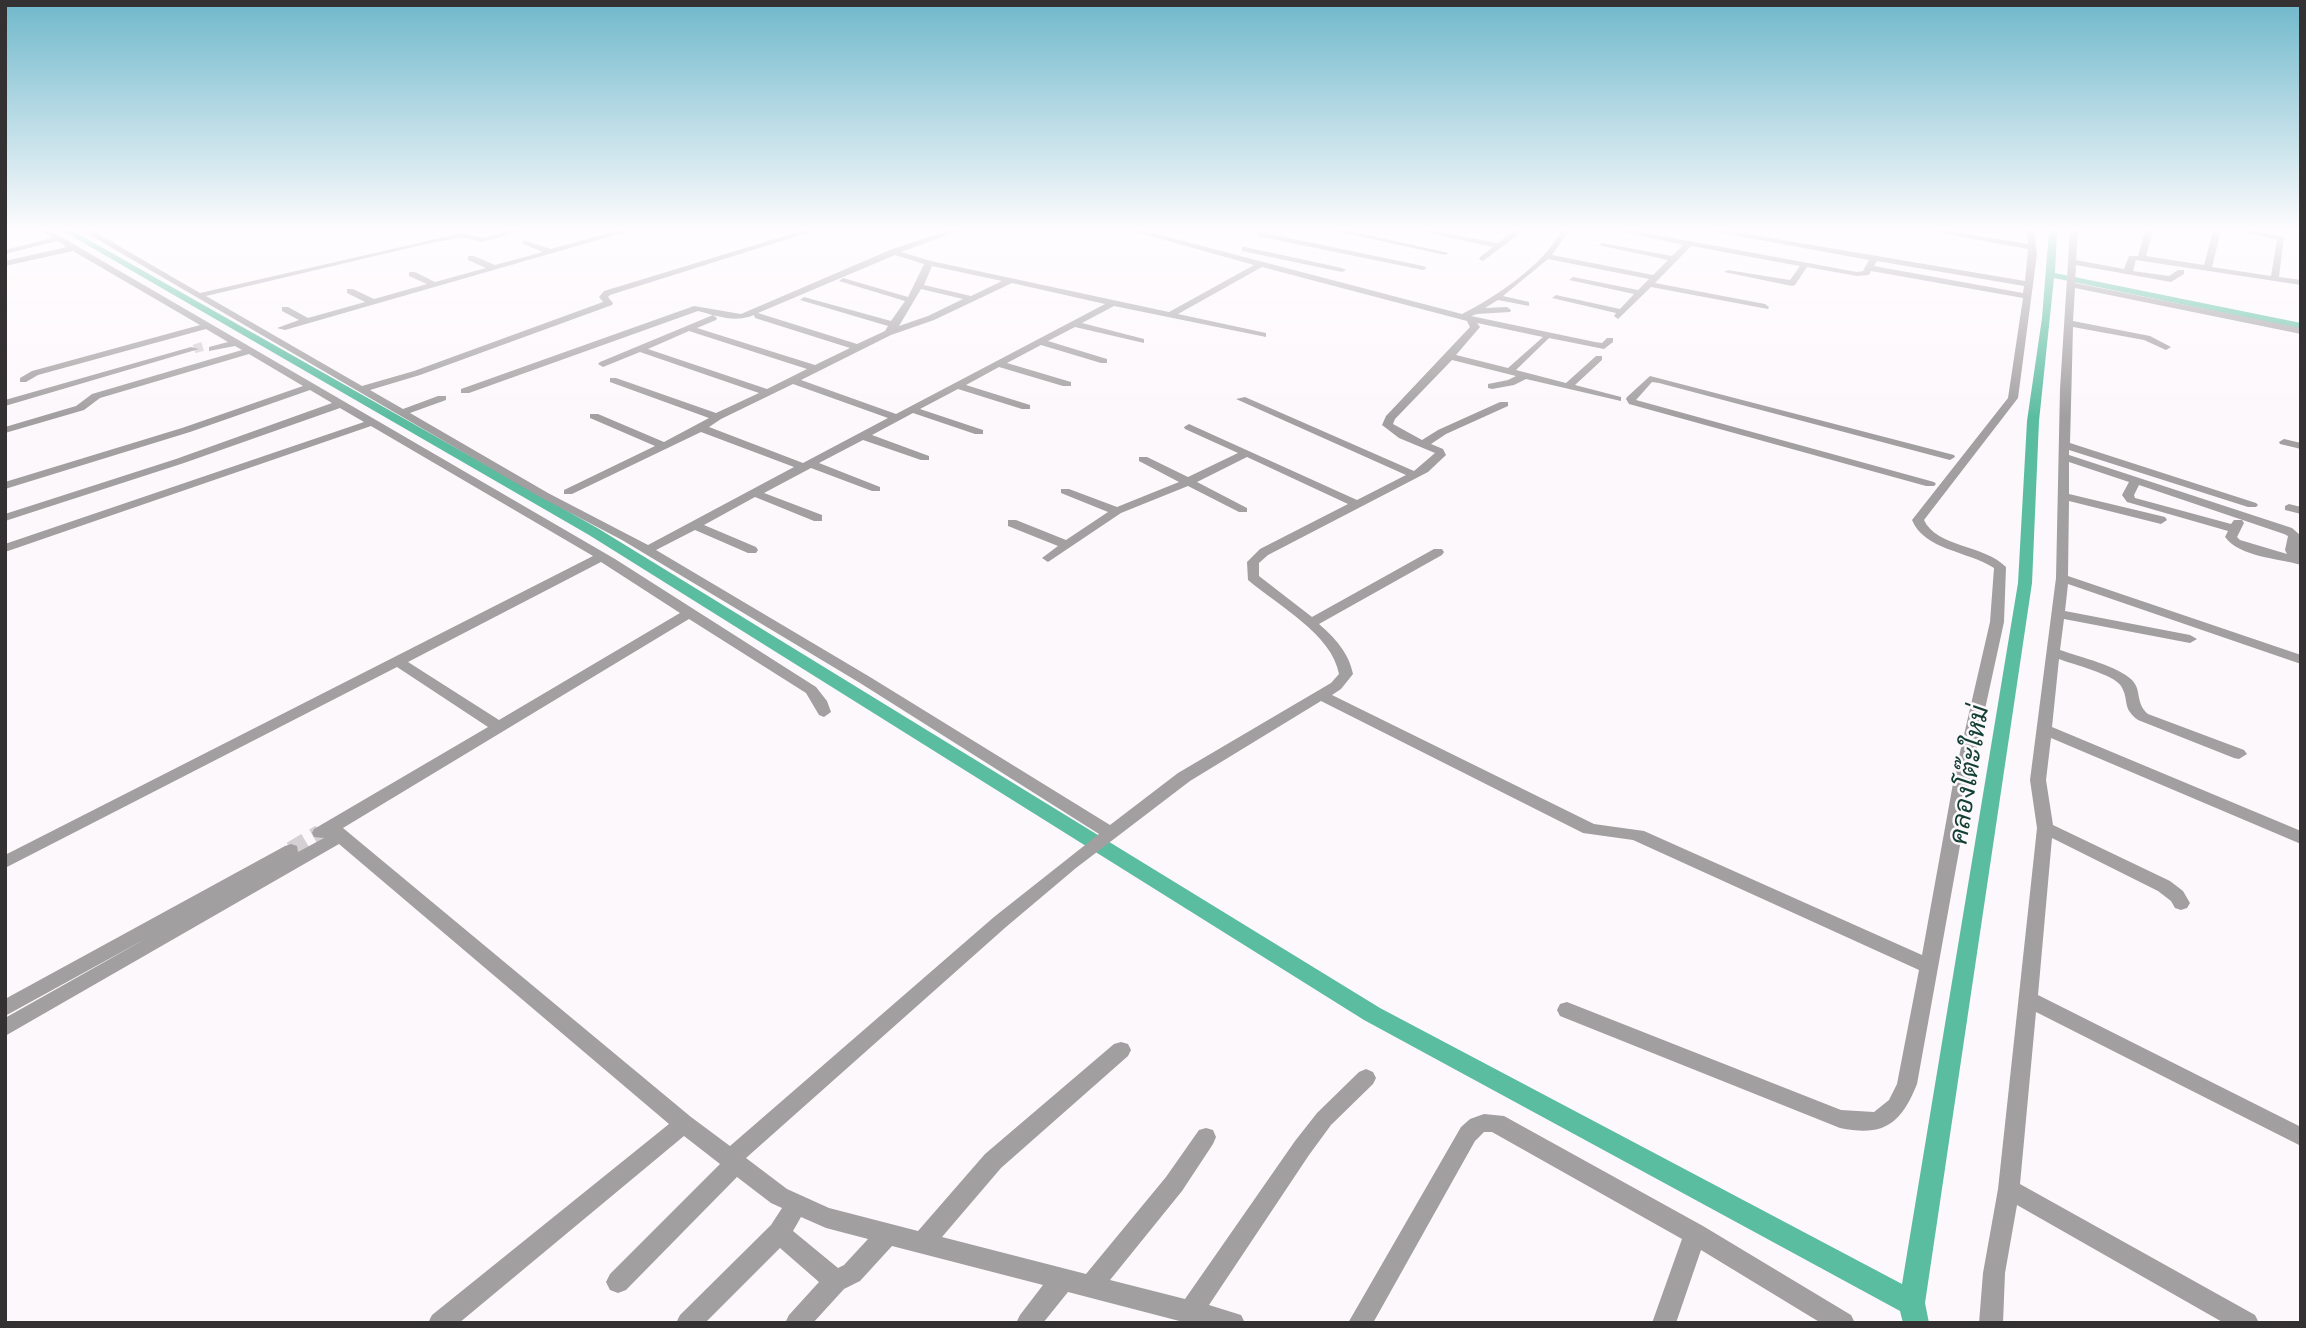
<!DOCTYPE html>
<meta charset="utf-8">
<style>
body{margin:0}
#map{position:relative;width:2306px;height:1328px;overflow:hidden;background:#fdf8fc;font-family:Manrope,sans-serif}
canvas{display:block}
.frame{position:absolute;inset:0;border:7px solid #333132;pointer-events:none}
</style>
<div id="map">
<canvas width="2306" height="1328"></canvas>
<div class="frame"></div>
</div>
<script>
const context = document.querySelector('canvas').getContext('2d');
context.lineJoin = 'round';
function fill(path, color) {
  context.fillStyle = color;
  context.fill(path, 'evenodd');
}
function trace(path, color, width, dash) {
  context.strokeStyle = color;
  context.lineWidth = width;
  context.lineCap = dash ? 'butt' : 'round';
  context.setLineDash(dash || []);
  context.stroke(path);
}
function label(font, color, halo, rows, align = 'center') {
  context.font = font + ' Manrope,Sarabun,sans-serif';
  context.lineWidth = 5;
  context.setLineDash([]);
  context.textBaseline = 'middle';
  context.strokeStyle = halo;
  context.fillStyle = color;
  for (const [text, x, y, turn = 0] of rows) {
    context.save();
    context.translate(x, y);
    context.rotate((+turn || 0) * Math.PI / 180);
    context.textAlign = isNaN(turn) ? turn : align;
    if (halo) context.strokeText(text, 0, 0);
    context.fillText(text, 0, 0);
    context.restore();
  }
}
fill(new Path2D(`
 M63,231h10l526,298 781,479 522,276 116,-701 9,-162 15,-103 7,-87h8l-2,42 246,50v6l-247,-51 -15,143 -7,162 -107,720 4,20h-26l-3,-12 -536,-291 -775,-485z`), '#5bbda0');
trace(new Path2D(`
 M194,349l13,-4`), '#d5d0d4', 9, [9, 4.5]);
trace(new Path2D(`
 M291,850l29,-17`), '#d5d0d4', 17, [17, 9]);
fill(new Path2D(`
 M41,231h10l564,328 201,128 11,14 4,11 -7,5 -5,-2 -13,-22 -117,-74 -346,209 348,289 39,29 264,-229 105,-83 -239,-151 -238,-143 -82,-43 -457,-266h10l107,62 262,-60 20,5 26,-7h14l-40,11 -20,-5 -36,7 -220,52 156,90 52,-15 189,-69 -4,-5 5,-6 197,-60h12l-203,64 -2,2 5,6 -1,2 -192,70 -50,15 33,19 35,-13h8v4l-36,13 138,80 100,52 146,-78 -93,-35 -129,62h-8v-4l91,-44 -65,-28v-4h8l66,28 45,-24 -99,-36v-4h6l100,35 43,-20 -119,-41 -37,15 -5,-3 2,-2 113,-47 4,3 -1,2 -19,8 118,37 35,-17 -95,-30 -1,-3c-19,8 -37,1 -56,-4l-229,82h-8v-4l233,-83 47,8 149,-64 56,-19h12l-57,21 30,9 238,51 85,-47 -122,-34h13l317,83c32,-16 83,-50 99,-83h8l-17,24 101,20 15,-15 -70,-15 4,-2 70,13 11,-11 -65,-14h17l222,41 6,-1 6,-11 -158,-29h18l296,50 3,-32 -98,-18h19l79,13 -2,-13h8l3,23 -19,144 -94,122c12,27 61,25 82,47l-2,55 -34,156 -9,62 -44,244c-16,40 -33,53 -77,44l-280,-112 -3,-6 3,-6 7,-2 274,108 33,2 15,-12 8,-16 22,-114 -286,-130 -50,-7 -262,-132 -131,80 -114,87 -70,59 -260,231 41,31 42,19 89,23 67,-77 129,-110 7,-2 7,2 3,6 -3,6 -127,112 -59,69 144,37 80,-97 33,-47 7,-2 7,2 3,7 -3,7 -31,47 -72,89 75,19 110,-158 22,-28 42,-41 7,-3 7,3 3,6 -3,6 -42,41 -22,30 -100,150 32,10 4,8h-58l-119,-31 -25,31h-27l4,-8 23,-30 -151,-39 -32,35 -16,8 -31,34h-28l4,-8 30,-33 -39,-34 -75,75h-29l4,-8 91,-90 11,-17 -11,-5 -34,-26 -111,113 -8,3 -8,-3 -4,-8 4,-8 110,-110 -36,-28 -225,187h-31l4,-8 237,-191 -330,-280 -334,192v-18l142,-80 -142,78v-17l280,-153 6,-2 6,2 1,6 26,-14 -10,-1 -2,-4 2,-4 174,-102 -91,-60 -392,201v-13l588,-299 -222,-130 -366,126v-8l359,-122 -24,-14 -156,55 -179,58v-7l171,-55 156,-56 -22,-13 -120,42 -185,57v-7l177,-54 121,-42 -54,-32 -149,44 -16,12 -79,23v-6l71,-21 16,-12 150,-44 -7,-4 -26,5v-4l19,-5 -22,-13 -168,46 -12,7h-6v-4l12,-7 168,-46 -127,-74 -68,15v-5l62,-14 -10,-6 -52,13v-4l47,-12zM1691,246l109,20 -10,14 -62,-10 -4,2 68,14 3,-1 12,-18 50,9 12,-1 2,-4 152,27 -15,100 -96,122c12,30 56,31 82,48l-4,54 -36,156 -32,177 -278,-124 -50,-7 -262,-129 9,-6 12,-15c-4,-21 -18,-36 -34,-50l123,-69 2,-3 -2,-3h-8l-122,68 -53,-41v-13l9,-8 160,-83 18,-17 -3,-6 -12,-5 15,-10 62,-28v-4h-8l-62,28 -16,10 -29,-16 2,-5 57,-59 64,16 -8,4 -20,4v4l4,1 22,-4 12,-6 95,22v-4l-46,-12 27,-25v-4h-6l-30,27 -50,-13 33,-32 55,11 9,-7v-4h-6l-5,5 -7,-1 -124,-26 6,-2 33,-2 1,-2 -4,-3 -22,1 13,-8 31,6v-4l-26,-6 45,-37 101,20 -11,11 -65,-13 -4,3 65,14 -14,15 -64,-14 -4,3 64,15 -2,3 4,3 33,-32 117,22 1,-2 -4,-3 -110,-21zM895,255l29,9 -16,33 -65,-19 -4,3 66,20 -14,20 -87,-24 -4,3 88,26 -3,5 -28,13 -99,-31zM1877,261l147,25 -1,7 -149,-27zM932,266l70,15 -31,15 -47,-11zM1262,267l205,54 3,6 -84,89 -4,9 17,13 36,15 -21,18 -169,-74 -9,2 170,76 -49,25 -168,-76 -5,3 1,2 53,24 -50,24 -41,-20h-8v4l40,21 -62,25 -48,-18h-8v4l47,19 -42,28 -50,-20h-8v6l50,20 -16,12 6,4 73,-49 67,-27 51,26h8v-4l-50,-26 50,-25 101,47 -88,45 -13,13 1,18c29,25 84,54 91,94l-8,9 -153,90 -68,52 -240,-148 -214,-127 39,-20 53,23h8l2,-3 -2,-3 -52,-22 51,-28 59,24h8v-6l-58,-22 47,-25 61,23h8v-4l-61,-24 44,-23 58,20h8v-4l-57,-21 41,-22 62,21h8v-4l-63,-21 38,-20 64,20h8v-4l-64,-20 33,-18 64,19h8v-4l-64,-19 34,-18 60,18h6v-4l-59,-18 27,-14 69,16v-4l-62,-16 32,-17 152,31v-4l-88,-19zM1012,283l93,21 -209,110 -95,-34 90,-45 43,-15zM921,289l42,10 -35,17 -29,10zM1477,323l66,14 -35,31 -52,-13 24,-28zM689,331l118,38 -40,20 -119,-40zM793,384l95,34 -85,45 -94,-36 12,-8zM601,562l79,51 -181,107 -91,-58zM801,1217l25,11 42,11 -24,26 -6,3 -45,-37z
 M616,231h13l-344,99 -8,-2 22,-8 -17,-9v-4h6l20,11 57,-16 -18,-9v-4h6l21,10 53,-15 -18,-8v-4h6l20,10 51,-14 -18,-8v-4h6l21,9 48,-13 -20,-8v-4l28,9z
 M1335,231h15l99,22 -4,2z
 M1419,231h16l63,12 16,-12h9l-40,30 -4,-2 1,-2 13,-10z
 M2070,231h8l-2,29 48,9 5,-13h9l7,-25h8l-7,25 58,9 9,-34h8l-9,36 59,9 6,-36 -36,-9h15l28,6 -5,40 22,3v5l-165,-25 -3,11 36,5 9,-6h6v4l-13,8 -95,-17 -1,18 226,45v6l-226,-46 -2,33 77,15 21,11 -5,3 -22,-10 -71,-13 -3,116 186,60 2,2 -2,2h-8l-179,-57v5l223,73 8,7c-2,13 1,18 1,30 -24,-7 -61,-8 -76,-28l3,-6 -101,-29 -5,-7 7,-13 -60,-20v32l96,23 2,3 -6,4 -92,-23 -1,75 233,79v9l-233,-80 -3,27 125,24 7,4 -7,4 -126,-24 -4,31c20,7 58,16 72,30 10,10 3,23 16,34l96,36 3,4 -8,5 -5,-1 -96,-38c-17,-13 -8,-19 -17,-34 -6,-11 -49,-22 -62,-27l-7,68 249,104v13l-250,-106 -5,42 7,45 117,56 13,10 7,12 -3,5 -6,2 -6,-2 -4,-7 -13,-10 -106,-53 -14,157 263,132v19l-265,-134 -16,172 235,131 4,8h-35l-207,-118 -12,68 -2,50h-24l4,-50 15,-84 39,-361 -7,-48 26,-202 4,-189zM2139,485l145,49 4,2 -3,14 2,4 -47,-14 -3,-3 7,-14 -2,-3h-8l-3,4 -96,-26 -1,-3z
 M1260,232l163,34 4,2 -4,2 -166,-34v-4z
 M1245,247l97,21 4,2 -4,2 -100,-21v-4z
 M191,347l8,2 -194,57v-6z
 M1650,376l304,79 1,2 -5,3 -4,-1 -287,-76 -7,-1 -16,18 298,82 2,2 -2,2h-8l-297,-82 -3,-5 1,-2z
 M2284,439l17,4v6l-21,-5 -1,-2z
 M2289,504l12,3v7l-16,-4v-4z
 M1484,1114l20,2 199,110 148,89 4,8h-34l-120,-73 -25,73h-24l30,-84 -190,-107h-8l-9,9 -102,182h-25l113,-196 9,-8z`), '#a19fa0');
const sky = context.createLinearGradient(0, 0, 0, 417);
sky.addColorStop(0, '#6fb8cb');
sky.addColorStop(0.55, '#fefcfe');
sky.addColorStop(1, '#fefcfe00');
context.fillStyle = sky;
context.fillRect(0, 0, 2306, 417);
label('italic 26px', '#133f33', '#fdf8fc', [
 ["คลองโต๊ะใหม่",1970,775,-81]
]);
</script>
